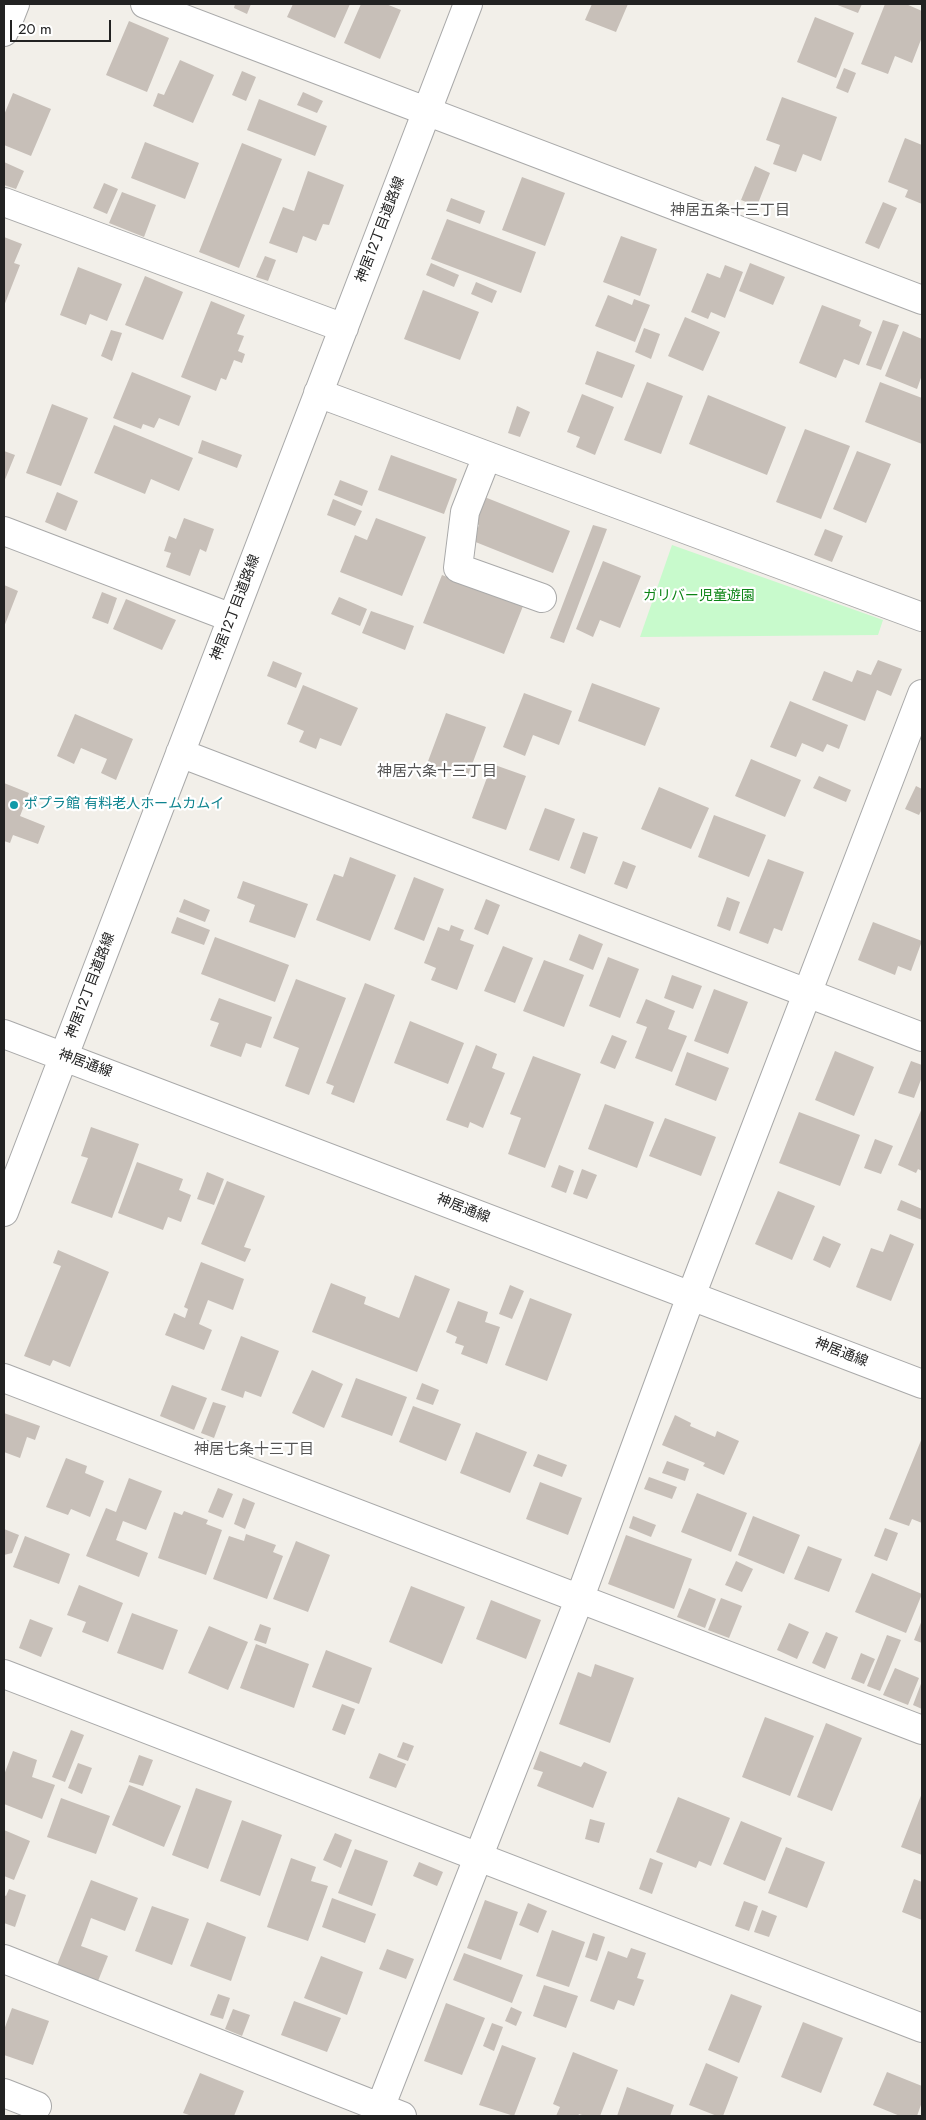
<!DOCTYPE html>
<meta charset="utf-8">
<style>
body{margin:0}
#map{position:relative;width:926px;height:2120px;overflow:hidden;background:#f2efe9;font-family:Jost,sans-serif}
canvas{display:block}
.frame{position:absolute;inset:0;border:5px solid #222;pointer-events:none}
.scale{position:absolute;left:10px;top:20px;width:101px;height:22px;box-sizing:border-box;border:2px solid #222;border-top:0;padding-left:6px;font-size:15px;line-height:18px;white-space:nowrap;color:#222;-webkit-text-stroke:4px #fff;paint-order:stroke}
</style>
<div id="map">
<canvas width="926" height="2120"></canvas>
<div class="frame"></div>
<div class="scale">20 m</div>
</div>
<script>
const context = document.querySelector('canvas').getContext('2d');
context.lineJoin = 'round';
function fill(path, color) {
  context.fillStyle = color;
  context.fill(path, 'evenodd');
}
function trace(path, color, width, dash) {
  context.strokeStyle = color;
  context.lineWidth = width;
  context.lineCap = dash ? 'butt' : 'round';
  context.setLineDash(dash || []);
  context.stroke(path);
}
function label(font, color, halo, rows, align = 'center') {
  context.font = font + ' Jost,"Noto Sans JP",sans-serif';
  context.lineWidth = 4.5;
  context.setLineDash([]);
  context.textBaseline = 'middle';
  context.strokeStyle = halo;
  context.fillStyle = color;
  for (const [text, x, y, turn = 0] of rows) {
    context.save();
    context.translate(x, y);
    context.rotate((+turn || 0) * Math.PI / 180);
    context.textAlign = isNaN(turn) ? turn : align;
    if (halo) context.strokeText(text, 0, 0);
    context.fillText(text, 0, 0);
    context.restore();
  }
}
fill(new Path2D(`
 M672,545l211,75 -5,15 -238,2z`), '#c8facc');
fill(new Path2D(`
 M235,4h16l-4,10 -13,-6z
 M293,4h57l-15,34 -48,-21z
 M361,4h25l15,6 -21,49 -36,-16z
 M592,4h36l-12,28 -31,-12z
 M835,4h27l-4,9z
 M885,4h21l16,7v26l-10,26 -17,-7 -7,18 -27,-10z
 M815,17l39,16 -18,45 -39,-16z
 M129,21l40,17 -22,54 -41,-17z
 M180,60l34,15 -21,48 -40,-17 5,-13 6,2z
 M844,68l12,5 -8,20 -12,-5z
 M242,71l14,6 -10,24 -14,-6z
 M303,92l20,9 -6,12 -20,-8z
 M13,93l38,16 -20,47 -27,-11v-30z
 M782,97l55,20 -16,44 -18,-7 -7,18 -23,-8 7,-19 -14,-5z
 M259,99l68,27 -12,30 -68,-26z
 M905,138l17,7v59l-17,-7 3,-7 -20,-8z
 M145,142l54,21 -14,36 -54,-21z
 M242,143l40,16 -43,109 -40,-16z
 M4,162l20,9 -8,18 -12,-4z
 M755,166l15,7 -13,33 -16,-6z
 M308,171l36,14 -15,40 -6,-1 -7,17 -13,-5 -6,17 -28,-10 14,-36 11,4z
 M522,177l43,16 -20,53 -43,-16z
 M104,183l14,6 -11,25 -14,-6z
 M122,192l34,13 -12,32 -35,-14z
 M451,198l34,13 -5,13 -34,-13z
 M883,202l14,6 -18,41 -14,-6z
 M447,219l89,33 -15,41 -90,-34z
 M621,236l36,13 -17,47 -37,-14z
 M4,237l18,7 -8,19 6,2 -16,41z
 M265,256l11,4 -8,21 -12,-4z
 M431,263l28,12 -5,12 -28,-12z
 M750,263l35,14 -12,28 -34,-14z
 M725,265l18,7 -18,46 -14,-6 -3,7 -17,-7 16,-39 13,5z
 M78,267l44,17 -15,37 -17,-7 -4,11 -26,-10z
 M145,276l38,16 -20,48 -38,-15z
 M476,282l21,9 -5,12 -21,-9z
 M423,290l56,22 -19,48 -56,-21z
 M608,295l24,10 2,-6 16,6 -15,37 -40,-16z
 M211,301l34,14 -8,19 7,2 -6,15 7,3 -3,9 -8,-3 -8,20 -5,-2 -5,13 -35,-14z
 M822,305l39,15 -2,6 13,6 -13,33 -15,-6 -8,19 -37,-15z
 M685,317l35,15 -17,39 -35,-15z
 M883,320l16,5 -18,45 -15,-5z
 M644,328l16,6 -9,25 -16,-7z
 M111,330l11,3 -10,28 -11,-5z
 M903,331l19,8v36l-5,14 -32,-13z
 M597,351l38,14 -13,33 -37,-14z
 M132,372l59,24 -12,30 -20,-8 -5,10 -11,-4 -2,5 -28,-11z
 M647,382l36,14 -22,58 -37,-14z
 M880,382l42,16v46l-57,-22z
 M582,394l32,13 -19,48 -19,-8 4,-10 -13,-5z
 M708,395l78,32 -19,48 -78,-31z
 M52,404l36,14 -27,68 -35,-13z
 M517,406l13,6 -10,25 -12,-4z
 M114,425l79,33 -14,33 -28,-12 -6,15 -51,-21z
 M805,429l45,17 -29,73 -45,-17z
 M202,440l40,15 -5,13 -39,-15z
 M4,451l11,4 -11,27z
 M857,451l34,13 -25,59 -33,-14z
 M391,455l66,24 -13,35 -66,-24z
 M340,480l28,11 -6,15 -28,-11z
 M57,492l21,9 -12,30 -21,-9z
 M482,496l88,35 -17,42 -80,-32 6,-16 -7,-3z
 M333,499l29,12 -7,15 -28,-11z
 M184,518l30,11 -8,23 -6,-3 -10,27 -24,-9 5,-14 -7,-2 5,-15 7,3z
 M376,518l50,19 -24,59 -62,-24 15,-37 12,5z
 M593,525l14,4 -43,114 -14,-5z
 M825,529l18,7 -11,26 -18,-7z
 M603,561l38,15 -21,52 -20,-8 -7,17 -17,-8z
 M442,575l81,31 -19,48 -81,-31z
 M4,585l14,6 -14,36z
 M102,592l15,6 -9,26 -16,-6z
 M339,597l28,12 -7,17 -29,-12z
 M126,599l50,21 -14,30 -49,-21z
 M371,611l43,15 -9,24 -43,-17z
 M878,660l24,9 -11,27 -14,-6 -12,31 -53,-21 12,-29 28,11 5,-12 14,5z
 M273,661l29,12 -6,15 -29,-12z
 M592,683l68,25 -15,38 -67,-25z
 M303,685l55,23 -17,38 -21,-8 -4,11 -17,-7 5,-11 -17,-7z
 M524,693l48,18 -13,34 -26,-10 -8,21 -22,-9z
 M790,701l58,24 -9,24 -12,-5 -4,8 -21,-9 -6,14 -26,-10z
 M446,713l40,14 -19,51 -40,-14z
 M75,714l58,25 -17,41 -15,-7 6,-14 -26,-11 -7,16 -17,-8z
 M751,759l50,21 -16,37 -50,-21z
 M492,764l34,12 -20,54 -34,-12z
 M819,776l32,14 -5,12 -33,-14z
 M4,783l25,10 -9,23 25,10 -7,18 -25,-9 -3,8 -6,-2z
 M916,786l6,3v20l-3,6 -14,-6z
 M659,787l50,21 -18,41 -50,-20z
 M545,808l30,11 -16,42 -30,-11z
 M714,815l52,20 -17,42 -51,-20z
 M583,832l15,5 -13,37 -15,-6z
 M350,857l46,18 -26,66 -54,-21 18,-46 9,3z
 M768,859l36,13 -22,59 -8,-3 -6,16 -29,-11z
 M623,861l13,5 -9,23 -13,-5z
 M414,877l30,12 -20,52 -30,-12z
 M243,881l65,23 -13,34 -46,-16 6,-17 -18,-7z
 M727,897l13,5 -10,29 -13,-5z
 M184,899l26,11 -5,12 -26,-10z
 M486,899l14,6 -12,30 -14,-6z
 M177,917l33,13 -6,15 -33,-12z
 M873,922l49,19 -11,30 -13,-5 -3,9 -37,-15z
 M451,925l13,5 -4,10 14,5 -17,45 -26,-10 5,-12 -12,-5 14,-36 11,4z
 M579,934l24,10 -10,26 -24,-10z
 M215,937l74,28 -14,37 -74,-28z
 M503,946l30,12 -18,45 -31,-12z
 M608,957l31,12 -19,49 -31,-12z
 M544,960l40,15 -20,52 -41,-16z
 M672,975l30,11 -9,23 -29,-11z
 M296,979l50,19 -37,97 -24,-9 14,-38 -26,-10z
 M365,983l30,12 -41,108 -23,-9 3,-8 -8,-3z
 M714,989l34,13 -20,52 -34,-13z
 M219,998l53,19 -11,31 -15,-5 -5,14 -31,-11 9,-23 -9,-3z
 M646,999l29,12 -7,18 19,7 -15,36 -37,-14 12,-31 -11,-4z
 M410,1021l54,22 -16,41 -54,-21z
 M612,1035l15,6 -12,28 -15,-6z
 M476,1045l21,9 -5,14 13,5 -22,55 -13,-6 -2,6 -22,-8z
 M835,1051l39,16 -20,49 -39,-16z
 M687,1052l42,16 -13,33 -41,-16z
 M533,1056l48,18 -36,94 -37,-14 13,-36 -11,-4z
 M911,1061l11,4v12l-8,21 -16,-5z
 M605,1104l49,18 -17,46 -49,-19z
 M922,1108v63l-4,-2 -2,4 -18,-8z
 M799,1112l61,23 -20,51 -61,-23z
 M665,1118l51,19 -15,39 -52,-20z
 M91,1127l48,17 -27,74 -41,-15 17,-45 -7,-2z
 M875,1139l18,7 -12,28 -17,-6z
 M137,1162l46,17 -4,11 12,5 -10,27 -13,-5 -5,13 -45,-17z
 M559,1165l15,6 -8,22 -15,-6z
 M582,1169l15,6 -10,24 -14,-5z
 M207,1172l17,7 -10,26 -17,-6z
 M227,1181l38,15 -21,51 7,2 -6,13 -44,-18z
 M778,1191l37,15 -23,54 -37,-16z
 M901,1200l21,9v11l-25,-10z
 M890,1234l24,10 -23,57 -35,-14 15,-39 12,4z
 M823,1236l18,8 -11,24 -17,-8z
 M58,1250l51,22 -39,95 -17,-7 -3,6 -26,-10 37,-90 -8,-3z
 M201,1262l43,17 -11,31 -25,-10 -9,24 13,6 -8,20 -39,-15 9,-22 11,5 3,-9 -4,-2z
 M415,1275l35,14 -33,83 -105,-40 19,-49 35,14 -2,7 35,14z
 M510,1285l14,6 -12,28 -13,-5z
 M530,1298l42,16 -25,67 -42,-16z
 M458,1301l30,11 -3,10 15,5 -13,37 -26,-10 3,-8 -9,-3 2,-6 -11,-5z
 M241,1336l38,15 -18,46 -16,-6 -2,7 -22,-8z
 M312,1370l31,14 -19,44 -32,-15z
 M356,1378l51,19 -15,39 -51,-19z
 M422,1383l17,7 -6,15 -17,-6z
 M172,1385l35,13 -13,32 -34,-14z
 M213,1402l13,4 -12,32 -13,-5z
 M413,1406l48,18 -15,37 -47,-19z
 M4,1413l36,13 -5,14 -8,-3 -7,21 -16,-6z
 M675,1415l16,8 -1,3 25,11 2,-6 22,10 -15,34 -21,-9 2,-3 -43,-18z
 M476,1432l51,20 -17,41 -50,-20z
 M922,1438v85l-10,-4 -3,7 -20,-7z
 M538,1454l29,11 -5,12 -29,-11z
 M66,1458l21,8 -2,7 19,8 -14,36 -19,-8 -3,6 -22,-8z
 M667,1461l22,8 -4,12 -23,-8z
 M649,1477l28,10 -5,12 -28,-10z
 M129,1478l33,13 -16,39 -23,-9 -7,19 32,13 -9,24 -53,-21 20,-48 10,4z
 M540,1482l42,16 -14,37 -42,-16z
 M218,1488l15,6 -10,24 -15,-6z
 M697,1493l50,20 -16,39 -50,-20z
 M243,1498l12,5 -10,26 -11,-5z
 M184,1511l24,9 -2,4 16,6 -16,45 -48,-17 16,-46 8,3z
 M633,1516l23,9 -5,12 -22,-9z
 M753,1516l47,19 -16,39 -46,-19z
 M885,1528l13,5 -11,28 -13,-5z
 M4,1529l15,6 -7,18 -8,2z
 M246,1534l30,11 -3,7 10,4 -16,43 -54,-20 16,-43 15,5z
 M626,1535l66,24 -18,50 -66,-25z
 M25,1536l45,18 -11,30 -46,-17z
 M296,1541l34,14 -22,57 -35,-13z
 M808,1546l34,13 -13,33 -35,-13z
 M736,1561l17,8 -11,23 -17,-7z
 M872,1573l50,21 -16,39 -51,-21z
 M79,1585l44,18 -15,39 -26,-10 4,-10 -19,-7z
 M411,1586l54,21 -23,57 -53,-22z
 M689,1588l27,11 -11,29 -28,-11z
 M721,1598l21,8 -13,32 -21,-8z
 M491,1600l50,20 -15,39 -50,-20z
 M132,1613l46,17 -15,40 -46,-17z
 M30,1619l23,9 -12,29 -22,-9z
 M922,1620v23l-8,-3z
 M789,1623l20,9 -12,27 -20,-9z
 M260,1624l11,4 -5,16 -12,-4z
 M209,1626l39,16 -20,48 -40,-17z
 M826,1632l12,5 -13,32 -13,-6z
 M887,1635l14,5 -21,51 -13,-5z
 M256,1644l53,20 -15,44 -54,-20z
 M326,1650l46,18 -13,36 -47,-17z
 M861,1653l14,6 -11,25 -13,-5z
 M595,1664l39,14 -24,65 -51,-19 19,-52 13,5z
 M895,1668l24,10 -11,27 -25,-10z
 M922,1681v28l-9,-4z
 M342,1704l13,5 -10,26 -13,-5z
 M765,1717l49,19 -24,60 -48,-19z
 M826,1723l36,15 -30,73 -35,-14z
 M71,1730l13,5 -19,47 -13,-5z
 M403,1742l11,4 -6,15 -11,-4z
 M13,1751l24,9 -5,17 23,8 -13,34 -38,-15v-29z
 M540,1751l41,16 3,-5 23,10 -14,36 -56,-22 6,-14 -10,-3z
 M379,1753l27,11 -10,24 -27,-10z
 M139,1755l14,5 -10,26 -14,-4z
 M78,1763l14,5 -10,26 -14,-6z
 M129,1785l52,21 -17,41 -52,-22z
 M196,1788l36,13 -24,68 -36,-14z
 M922,1793v62l-21,-8z
 M678,1797l52,21 -19,48 -12,-5 -3,7 -40,-16z
 M61,1798l49,18 -14,38 -49,-17z
 M590,1819l15,4 -6,20 -14,-4z
 M242,1820l40,15 -22,61 -40,-15z
 M741,1821l41,17 -17,43 -42,-17z
 M4,1830l26,11 -16,39 -10,-4z
 M335,1833l17,7 -11,28 -18,-8z
 M786,1847l39,15 -18,46 -39,-15z
 M355,1849l33,12 -16,45 -34,-13z
 M291,1858l25,9 -5,14 17,5 -20,55 -41,-14z
 M650,1858l13,5 -11,31 -13,-5z
 M419,1862l24,10 -6,14 -24,-10z
 M914,1879l8,3v38l-20,-8z
 M91,1880l47,18 -13,33 -34,-13 -10,28 27,10 -10,25 -41,-16z
 M9,1889l17,6 -11,32 -11,-4v-28l2,1z
 M332,1898l44,16 -11,29 -43,-16z
 M485,1900l33,12 -17,48 -34,-12z
 M744,1901l14,5 -9,25 -14,-5z
 M528,1903l19,8 -9,22 -19,-8z
 M152,1906l37,13 -17,46 -37,-14z
 M762,1910l15,6 -8,21 -15,-5z
 M207,1922l39,15 -15,44 -41,-15z
 M552,1930l33,12 -16,45 -33,-11z
 M593,1933l12,4 -8,24 -12,-4z
 M631,1948l15,5 -9,25 7,2 -10,26 -16,-6 -4,10 -24,-9 18,-50 19,7z
 M387,1949l27,10 -8,20 -27,-10z
 M464,1953l59,22 -11,28 -59,-23z
 M321,1956l42,16 -16,43 -43,-17z
 M544,1985l34,11 -12,32 -33,-12z
 M218,1994l12,4 -7,21 -13,-4z
 M731,1994l31,12 -23,57 -31,-13z
 M294,2001l47,17 -14,34 -46,-17z
 M446,2003l39,15 -23,57 -38,-14z
 M511,2007l11,5 -6,14 -11,-5z
 M12,2008l37,13 -16,44 -29,-10v-25z
 M233,2009l17,6 -8,21 -17,-7z
 M803,2022l40,16 -22,55 -40,-16z
 M492,2023l11,4 -9,24 -11,-5z
 M502,2045l34,13 -22,58 -35,-11z
 M573,2052l45,18 -18,46h-15l-6,-2 -1,2h-22l4,-9 -7,-3z
 M706,2063l32,14 -15,39h-6l-28,-11z
 M887,2072l35,14v16l-5,14h-17l-27,-11z
 M200,2073l44,18 -10,25h-42l-9,-3z
 M627,2087l47,18 -4,11h-53z`), '#c7bfb8');
const minor = new Path2D(`
 M145,4l777,296
 M4,32l11,-28
 M4,202l340,126
 M318,393l604,224
 M487,456l-22,56 -7,56 84,30
 M4,531l228,87
 M180,753l742,284
 M4,1034l918,350
 M4,1212l464,-1208
 M4,1378l918,352
 M4,1674l918,354
 M4,1959l398,157
 M4,2093l33,13
 M380,2108l199,-508 112,-304 231,-602`);
trace(minor, '#a9a9a9', 30);
trace(minor, '#fff', 28);
for (const [x, y, r, color] of [
 [14,805,5,"#0f9aa8"]
]) {
  const dot = new Path2D();
  dot.arc(x, y, r, 0, 2 * Math.PI);
  context.fillStyle = color;
  context.fill(dot);
  trace(dot, '#fff', 2);
}
label('14px', '#222', '#fff', [
 ["神居12丁目道路線",381,230,-69],
 ["神居12丁目道路線",236,608,-69],
 ["神居12丁目道路線",91,986,-69],
 ["神居通線",85,1064,20],
 ["神居通線",463,1209,21],
 ["神居通線",841,1353,21]
]);
label('14px', '#0c8416', '#fff', [
 ["ガリバー児童遊園",699,597]
]);
label('14px', '#0d838f', '#fff', [
 ["ポプラ館 有料老人ホームカムイ",24,805]
], 'left');
label('15px', '#555', '#fff', [
 ["神居五条十三丁目",730,211],
 ["神居六条十三丁目",437,772],
 ["神居七条十三丁目",254,1450]
]);
</script>
